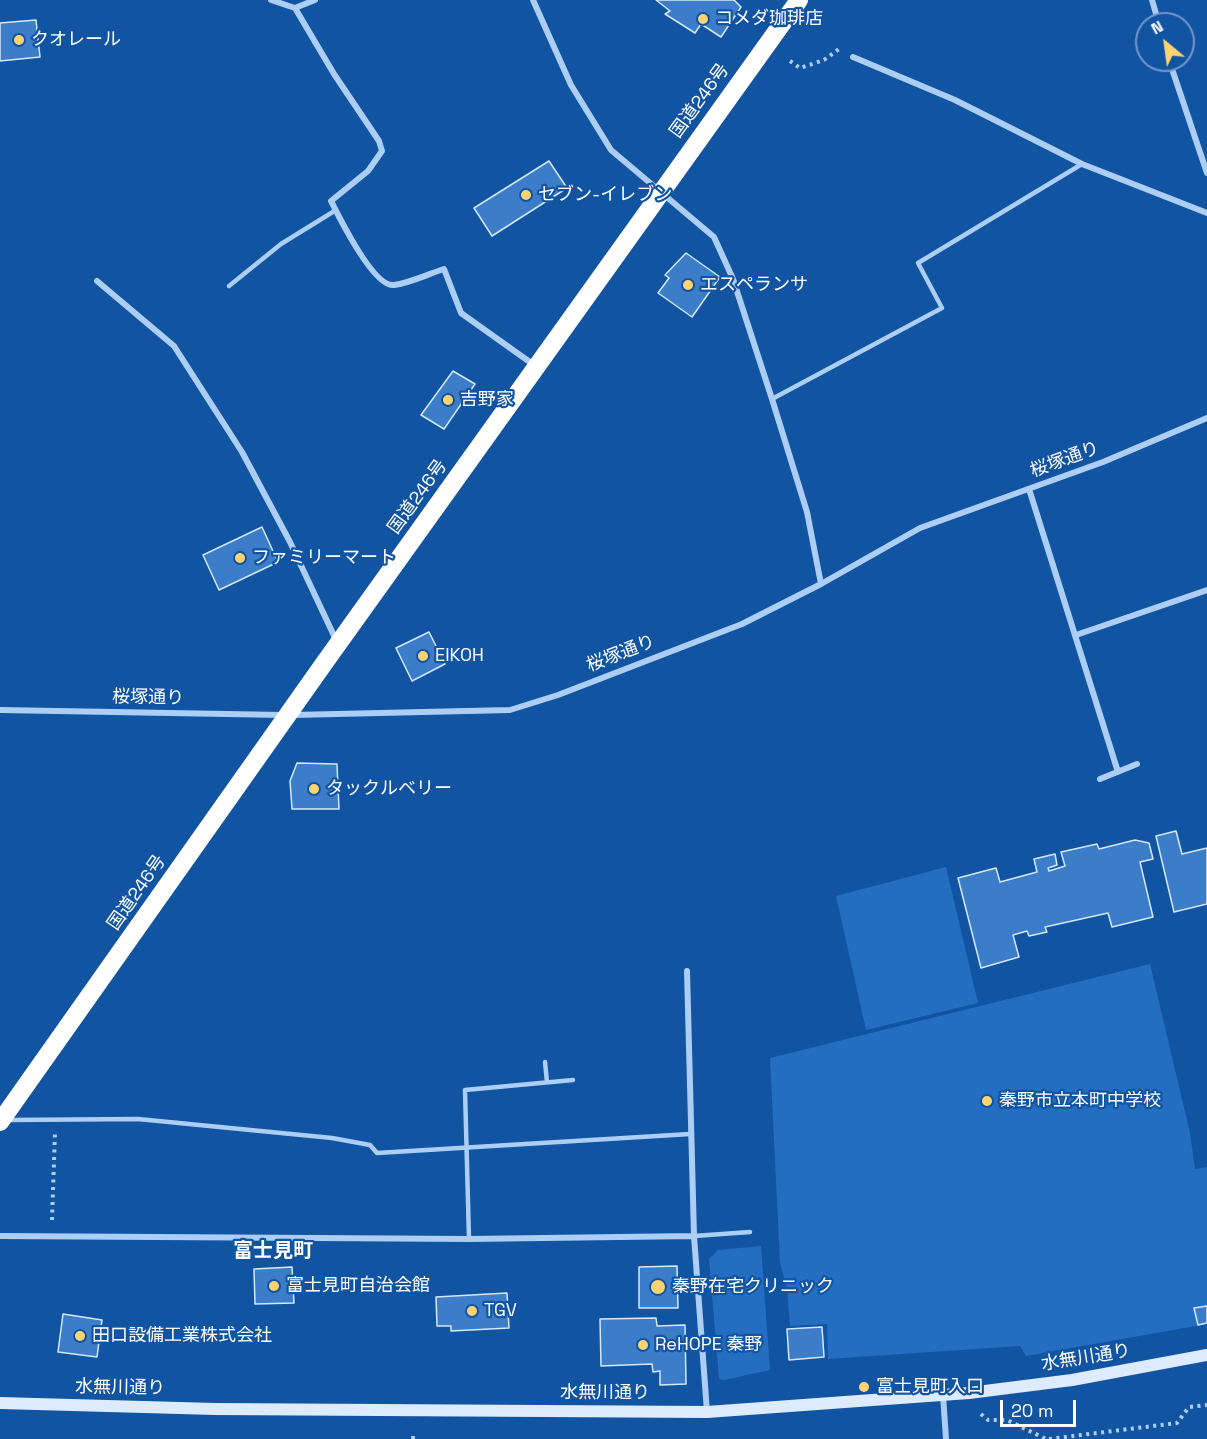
<!DOCTYPE html>
<meta charset="utf-8">
<style>
body{margin:0}
#map{position:relative;width:1207px;height:1439px;overflow:hidden;background:#1154a2;font-family:"Space Grotesk",sans-serif}
canvas{display:block}
.north{position:absolute;left:1135px;top:12px;width:60px;height:60px;box-sizing:border-box;background:#1154a2;border:2px solid #7098c7;border-radius:50%;rotate:331deg;font-size:16px;font-weight:700;line-height:24px;text-align:center;color:#fff}
.north::after{content:'';display:block;margin:auto;width:21px;height:27px;background:#ffd370;clip-path:polygon(50% 0,100% 100%,50% 72%,0 100%)}
.scale{position:absolute;left:1000px;top:1400px;width:76px;height:27px;box-sizing:border-box;border:3px solid #fff;border-top:0;padding-left:8px;font-size:18px;line-height:21px;white-space:nowrap;color:#fff;-webkit-text-stroke:4px #1154a2;paint-order:stroke}
</style>
<div id="map">
<canvas width="1207" height="1439"></canvas>
<div class="north">N</div>
<div class="scale">20 m</div>
</div>
<script>
const context = document.querySelector('canvas').getContext('2d');
context.lineJoin = 'round';
function fill(path, color) {
  context.fillStyle = color;
  context.fill(path, 'evenodd');
}
function trace(path, color, width, dash) {
  context.strokeStyle = color;
  context.lineWidth = width;
  context.lineCap = dash ? 'butt' : 'round';
  context.setLineDash(dash || []);
  context.stroke(path);
}
function label(font, color, halo, rows, align = 'center') {
  context.font = font + ' "Space Grotesk","Noto Sans JP",sans-serif';
  context.lineWidth = 4.5;
  context.setLineDash([]);
  context.textBaseline = 'middle';
  context.strokeStyle = halo;
  context.fillStyle = color;
  for (const [text, x, y, turn = 0] of rows) {
    context.save();
    context.translate(x, y);
    context.rotate((+turn || 0) * Math.PI / 180);
    context.textAlign = isNaN(turn) ? turn : align;
    if (halo) context.strokeText(text, 0, 0);
    context.fillText(text, 0, 0);
    context.restore();
  }
}
fill(new Path2D(`
 M946,867l32,136 -112,27 -30,-134z
 M1150,964l40,169 5,36 12,-2v157l-181,32 -6,-10 -192,13 -1,-35 -37,2 -3,-38 -7,-25 -10,-205z
 M761,1246l9,124 -46,10 -5,-1 -10,-120 9,-9z`), '#246ec1');
const building = new Path2D(`
 M656,0h78l7,7 -20,30 -20,-13 -6,9 -30,-19 5,-3z
 M36,20l4,37 -40,4v-38z
 M549,161l18,27 -75,48 -18,-28z
 M686,253l34,24 -28,40 -34,-24 11,-15 -4,-3z
 M453,371l22,13 -31,45 -23,-14z
 M262,527l16,35 -59,28 -16,-35z
 M429,632l16,32 -33,17 -16,-33z
 M297,763l40,1 2,45h-47l-2,-28z
 M1176,831l6,23 25,-6v56l-33,8 -18,-76z
 M1135,840l14,3 4,16 -13,3 13,55 -41,10 -4,-14 -63,14 2,5 -18,4 -2,-5 -14,4 6,22 -38,11 -23,-90 38,-10 4,14 37,-10 -3,-13 21,-5 2,11 -9,3 1,3 16,-5 -4,-14 36,-8 2,5z
 M677,1266l1,42h-39v-41z
 M292,1267l2,36 -39,1 -1,-35z
 M507,1293l2,35 -58,3v-5h-14l-1,-29z
 M1207,1306v17l-9,2 -4,-17z
 M63,1314l39,6 -5,37 -39,-5z
 M656,1318l1,8 28,-1 1,59 -26,1v-14l-7,1 -1,-8 -51,2 -1,-47z
 M822,1327l2,30 -35,3 -2,-31z`);
fill(building, '#3b7dc8');
trace(building, '#d5e8fe', 1.5);
trace(new Path2D(`
 M790,61l10,7 24,-8 15,-11
 M52,1220l3,-88
 M981,1414l7,6h19l39,19
 M413,1439v-5
 M1049,1439l128,-16 12,-16 18,-2`), '#accef5', 4, [3, 4.5]);
trace(new Path2D(`
 M229,286l52,-42 55,-34
 M772,399l170,-91 -24,-45 164,-99
 M545,1062l2,20
 M9,1120l129,-1 194,19 38,7 7,8 313,-19
 M694,1236l56,-4
 M469,1239l-4,-149 108,-10`), '#accef5', 4.5);
trace(new Path2D(`
 M271,0l24,8 39,66 45,67 3,10 -14,20 -37,30c9,18 43,87 63,84 16,-2 34,-11 50,-16l17,44 73,52
 M533,0l38,85 40,65 103,87 19,42 39,120 35,113 14,72
 M1152,0l7,24
 M295,8l20,-8
 M853,57l102,43 127,64 125,49
 M1169,60l38,113
 M97,281l77,65 68,106 48,90 46,98
 M1029,489l89,283
 M1076,635l131,-45
 M0,710l283,5
 M293,715l217,-5 48,-15 184,-71 79,-40 99,-56 183,-66 104,-44
 M1100,779l37,-15
 M687,971l7,265 13,176
 M0,1236l469,3 225,-3
 M943,1395l3,44`), '#accef5', 6);
trace(new Path2D(`
 M0,1403l215,6 492,3 262,-19 103,-13 135,-25`), '#dcebfe', 12);
trace(new Path2D(`
 M0,1122l325,-460 474,-662`), '#fff', 18);
for (const [x, y, r, color] of [
 [703,19,6,"#ffd370"],
 [19,40,6,"#ffd370"],
 [526,195,6,"#ffd370"],
 [688,285,6,"#ffd370"],
 [448,400,6,"#ffd370"],
 [240,558,6,"#ffd370"],
 [423,656,6,"#ffd370"],
 [314,789,6,"#ffd370"],
 [987,1101,6,"#ffd370"],
 [274,1286,6,"#ffd370"],
 [658,1287,8,"#ffd370"],
 [472,1311,6,"#ffd370"],
 [80,1336,6,"#ffd370"],
 [643,1345,6,"#ffd370"],
 [864,1387,6,"#ffd370"]
]) {
  const dot = new Path2D();
  dot.arc(x, y, r, 0, 2 * Math.PI);
  context.fillStyle = color;
  context.fill(dot);
  trace(dot, '#1154a2', 2);
}
label('18px', '#fff', '#1154a2', [
 ["コメダ珈琲店",715,19],
 ["クオレール",31,40],
 ["セブン-イレブン",538,195],
 ["エスペランサ",700,285],
 ["吉野家",460,400],
 ["ファミリーマート",252,558],
 ["EIKOH",435,656],
 ["タックルベリー",326,789],
 ["秦野市立本町中学校",999,1101],
 ["富士見町自治会館",286,1286],
 ["秦野在宅クリニック",672,1287],
 ["TGV",484,1311],
 ["田口設備工業株式会社",92,1336],
 ["ReHOPE 秦野",655,1345],
 ["富士見町入口",876,1387]
], 'left');
label('18px', '#fff', '#1154a2', [
 ["国道246号",700,101,-54],
 ["桜塚通り",1065,460,-20],
 ["国道246号",418,497,-54],
 ["桜塚通り",621,654,-21],
 ["桜塚通り",148,698,1],
 ["国道246号",137,893,-55],
 ["水無川通り",1086,1358,-9],
 ["水無川通り",120,1388,1],
 ["水無川通り",605,1393]
]);
label('bold 20px', '#fff', '#1154a2', [
 ["富士見町",273,1252]
]);
</script>
